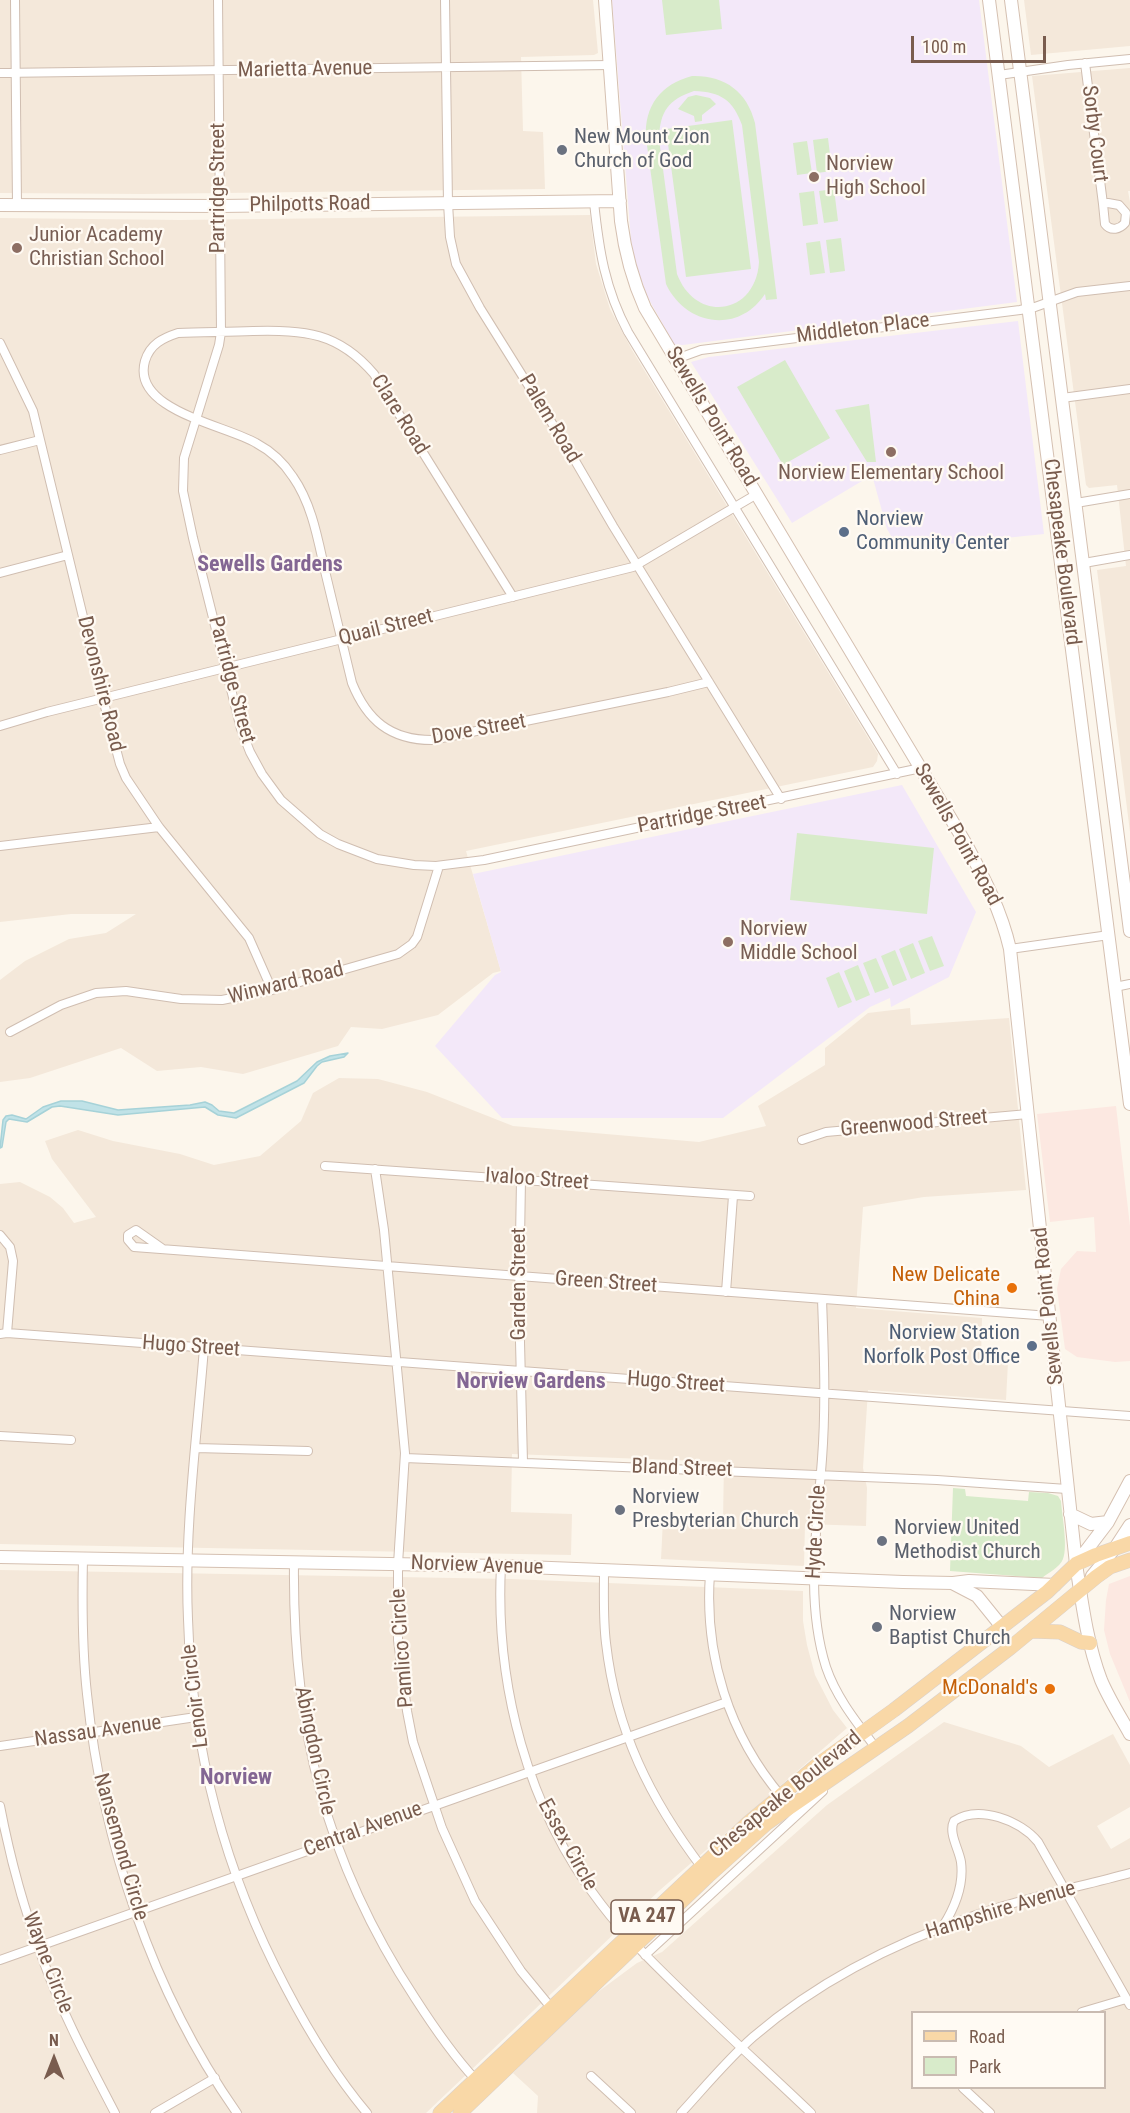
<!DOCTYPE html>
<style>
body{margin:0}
#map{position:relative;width:1130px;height:2113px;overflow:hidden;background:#fcf6ec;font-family:"Roboto Condensed",sans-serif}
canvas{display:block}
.legend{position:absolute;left:911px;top:2011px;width:195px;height:78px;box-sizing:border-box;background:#fffaf3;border:2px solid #c9bbb1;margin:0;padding:8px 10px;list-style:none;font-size:18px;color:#795c4e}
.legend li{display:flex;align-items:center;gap:12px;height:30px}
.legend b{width:30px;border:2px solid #c9bbb1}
.north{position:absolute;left:24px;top:2029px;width:60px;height:60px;-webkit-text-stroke:4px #fffaf3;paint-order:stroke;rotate:0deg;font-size:16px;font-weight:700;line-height:24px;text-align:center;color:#795c4e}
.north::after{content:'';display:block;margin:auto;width:21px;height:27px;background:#795c4e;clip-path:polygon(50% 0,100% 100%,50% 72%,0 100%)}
.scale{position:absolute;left:911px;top:36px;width:135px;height:27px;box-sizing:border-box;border:3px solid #795c4e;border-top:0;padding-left:8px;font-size:18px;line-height:21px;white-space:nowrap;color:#795c4e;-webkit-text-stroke:4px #fffaf3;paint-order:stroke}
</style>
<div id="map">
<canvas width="1130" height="2113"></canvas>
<ul class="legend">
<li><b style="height:8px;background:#f9d8a7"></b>Road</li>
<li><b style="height:16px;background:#d8ebca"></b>Park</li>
</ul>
<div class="north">N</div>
<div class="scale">100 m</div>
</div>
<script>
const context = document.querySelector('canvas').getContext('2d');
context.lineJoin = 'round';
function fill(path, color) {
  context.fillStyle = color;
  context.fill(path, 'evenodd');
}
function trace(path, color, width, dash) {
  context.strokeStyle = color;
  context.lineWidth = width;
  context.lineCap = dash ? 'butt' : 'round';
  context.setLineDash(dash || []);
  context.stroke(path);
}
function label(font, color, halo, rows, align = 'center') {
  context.font = font + ' "Roboto Condensed",sans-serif';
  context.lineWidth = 4.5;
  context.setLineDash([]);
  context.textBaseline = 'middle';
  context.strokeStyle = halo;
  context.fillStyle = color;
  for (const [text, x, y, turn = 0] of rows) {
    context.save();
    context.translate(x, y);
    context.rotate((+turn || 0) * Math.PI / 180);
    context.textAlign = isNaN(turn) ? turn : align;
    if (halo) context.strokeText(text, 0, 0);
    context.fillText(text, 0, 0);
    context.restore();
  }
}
fill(new Path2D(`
 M0,0h593l5,53 -4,2 -73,2 2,74 20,1 2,57 -402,5 -143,-1z
 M1024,0h106v46l-99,9z
 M1130,68v123h-2l2,11v630l-33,-262 29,-4 -9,-81 -28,3 -3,-3 -54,-409z
 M590,215l6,49 14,45 22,41 246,404 -1,7 -4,6 -407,84 35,120 -8,2 -55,42 -56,14 -31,-2 -13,19 -95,28 -42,-7 -44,4 -36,-23 -91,30 -30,4v-102l25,-19 44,-22 37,-6 30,-19h-65l-71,8v-704l180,2z
 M910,1008l1,17 98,-7 17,172 -102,7 -61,10 -7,101 126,10 -1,41 27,3 -2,38 -138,-10 -5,78 4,20 -1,38 -61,-2 -1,42 -143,-7 2,-39 60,1 1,-59 -212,-8 -1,58 61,2 -1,41 -571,-11v-360l20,-2 30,15 13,11 11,15 22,-6 -44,-58 -7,-18 33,-11 35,11 67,13 34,11 46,-9 41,-35 12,-28 26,-15 39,1 49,13 86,34 186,16 67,-16 -8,-20 67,-41v-17l43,-35z
 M0,1570l511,9 292,12v30l4,24 8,30 18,35 14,18 -187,162 -234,223h-426z
 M944,1722l77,24 28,21 64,-33 17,31v42l-33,19 14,23 19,-11v275h-593l1,-17 -25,-23 74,-73 50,-37 25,-11 165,-147zM912,2012h192v76h-192z`), '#f4e8da');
fill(new Path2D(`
 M1116,1106l14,120v135l-15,1 -38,-5 -12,-8 -8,-60 4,-20 16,-18 19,1 -2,-35 -44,5 -13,-108z
 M1130,1576v126l-20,-48 -6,-24 2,-30 3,-16z`), '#fce8e1');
fill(new Path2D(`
 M612,0h367l38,302 -342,44 -28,-50 -11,-31 -5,-25z
 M1018,321l26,213 -145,15 -12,-20 -15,-54 -80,48 -101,-161 18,-5z
 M902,785l74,127 -27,65 -58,30 -1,-9 -20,9 -147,111h-221l-67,-72 60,-71 6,-3 -28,-98z`), '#f3e8f9');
fill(new Path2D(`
 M662,0h57l3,29 -56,6z
 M692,76c32,-1 55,15 63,47l22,176 -11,1 -1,-6c-27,41 -80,31 -99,-10l-20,-146c-2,-32 15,-54 46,-62zM694,91c27,1 39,9 48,34l17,137c-3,53 -63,62 -82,12l-18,-135c1,-28 9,-39 35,-48z
 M696,95l14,3 6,6 -14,11v6l-7,1 -1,-6 -16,-7 10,-12z
 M732,120l19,149 -65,8 -20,-148z
 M828,138l4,33 -15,2 -4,-33z
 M807,141l5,32 -15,2 -4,-32z
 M834,189l4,32 -14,2 -5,-32z
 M814,191l4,33 -15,2 -4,-33z
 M841,238l4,33 -15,2 -4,-33z
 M820,241l5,32 -15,2 -4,-32z
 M785,360l45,78 -47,27 -46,-78z
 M869,404l7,58h-9l-32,-52z
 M797,833l137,15 -7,66 -137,-14z
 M932,936l12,30 -14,5 -12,-30z
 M913,943l12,30 -14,6 -12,-30z
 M895,950l12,30 -14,6 -12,-30z
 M876,958l13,30 -14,5 -12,-30z
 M858,965l12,30 -14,6 -12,-30z
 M839,972l13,30 -14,6 -12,-30z
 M953,1488l12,1 1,7 62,5 1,-9 19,1 10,3 3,5c1,15 7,45 2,58 -3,8 -15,14 -21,19l-92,-7z`), '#d8ebca');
const water = new Path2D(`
 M348,1053l-4,4 -22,5 -5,4 -13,17 -68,35 -18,-3 -13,-8 -87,8 -58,-9 -8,1 -25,15 -18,-3 -3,3 -4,25 -2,1 3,-28 3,-4 6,-1 14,4 17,-12 18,-6h21l36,9 72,-5 15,-3 7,3 7,6 15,2 63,-32 20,-19 13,-6z`);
fill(water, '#c0e2e7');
trace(water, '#a6d2d8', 1.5);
const street = new Path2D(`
 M15,0l2,205
 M218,0l3,332 -2,13 -35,113 -1,33 10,47 48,191 9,23 12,22 19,26 39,34 18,10 39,15 37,6 22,1 48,-6 437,-92
 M445,0l3,203 2,34 6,27 24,44 90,144 43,74 168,273
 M1085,63l18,141
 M0,73l611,-8
 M999,75l69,-10 62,-6
 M594,202c5,48 11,87 34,130l269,442
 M1108,203l11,2 7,8 -1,10c-5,6 -14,9 -20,1l-2,-20z
 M0,343l33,68 70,288 17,65 6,14 33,49 90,111 23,52
 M676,359l25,-9 319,-40 15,-3 42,-15 53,-6
 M1062,398l68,-9
 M0,450l40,-10
 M1076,503l54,-9
 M1084,563l46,-8
 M0,573l68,-18
 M513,597l-139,-223c-36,-42 -69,-44 -121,-43 -25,1 -50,1 -75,2 -15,5 -28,11 -33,28 -14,49 80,64 111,82 15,8 28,20 37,34 19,27 25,63 32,94 9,38 18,75 27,112 15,37 38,57 80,57l236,-48 41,-10
 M0,726l47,-14 586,-145 124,-73
 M0,846l159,-19
 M1010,949l99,-14
 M1115,987l15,-3
 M10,1032l51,-27 35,-12 30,-2 55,8 41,1 50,-10 126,-36 14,-10 5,-7 22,-71
 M802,1140l24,-8 202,-18
 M325,1166l425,30
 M375,1169l9,61 21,223 -7,111v76l9,71 6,31 29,86 33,73 46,70 32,39
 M521,1179l-2,123 4,160
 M0,1235l10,12 3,14 -6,72
 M163,1249l-27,-19 -8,5v5l6,7 916,69
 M726,1292l7,-96
 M822,1299c2,54 4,107 0,160 -5,69 -17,141 4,208 10,30 31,56 50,81
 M0,1334l7,-1 1123,83
 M204,1348c-7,88 -20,183 -16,271 4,130 37,254 98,369 23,44 49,87 81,125
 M0,1436l71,4
 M196,1448l112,3
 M405,1458l532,22 130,9
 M83,1558c-1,46 -1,91 4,136 15,147 65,298 150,419
 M294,1562c-2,163 31,299 121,436 18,28 37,56 60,81
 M501,1566c-6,118 26,243 100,338 25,33 54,61 84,90 41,40 84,79 126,119
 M604,1570c0,24 -1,49 2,73 10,88 44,156 97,226
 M710,1574c-6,81 19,161 72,223
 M0,1746l196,-29
 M0,1806c10,52 24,104 43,154 19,53 46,103 72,153
 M943,1926c12,-19 21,-41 18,-64 -2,-13 -13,-29 -7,-41 25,-17 67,0 84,21l92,163
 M645,1955l178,-164
 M0,1960l727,-258
 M1082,2012l44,-13
 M591,2076l40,37
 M963,2088l27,25
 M155,2113l60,-35
 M681,2113c23,-25 46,-53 72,-76 64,-55 143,-95 223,-122 50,-18 103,-28 154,-42`);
const secondary = new Path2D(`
 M605,0l16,221c4,31 11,58 24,87l321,536c18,34 35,66 44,105l66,615c6,39 11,79 25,116 8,19 19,36 29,54
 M989,0l141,1104
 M1011,0l119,931
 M0,205l220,1 400,-5
 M1070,1514l21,10 17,-2
 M0,1557l501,9 402,16 50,1 16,-2 86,4
 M1076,1564l32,-42 22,-41
 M1092,1576l23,-28 15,-23
 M954,1584l23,12 25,31`);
const primary = new Path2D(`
 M1031,1631l29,1 21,10 9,1
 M440,2113l308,-290 68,-57 78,-56 153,-118 29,-28 20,-9 34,-12
 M460,2113l248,-237 59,-53 141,-97 102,-78 86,-71 14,-10 20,-7`);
trace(street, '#d0beb1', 10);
trace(secondary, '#d5c0b1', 14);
trace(primary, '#d9d1cd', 15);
trace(street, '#fff', 8);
trace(secondary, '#fff', 12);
trace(primary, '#f9d8a7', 14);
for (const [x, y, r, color] of [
 [562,150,6,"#6b7280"],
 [814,177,6,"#8d6e63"],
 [17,248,6,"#8d6e63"],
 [891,452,6,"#8d6e63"],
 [844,532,6,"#5c6f8a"],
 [728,942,6,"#8d6e63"],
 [1012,1288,6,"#e8710a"],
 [1032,1346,6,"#5c6f8a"],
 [620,1510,6,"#6b7280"],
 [882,1541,6,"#6b7280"],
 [877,1627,6,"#6b7280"],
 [1050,1689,6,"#e8710a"]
]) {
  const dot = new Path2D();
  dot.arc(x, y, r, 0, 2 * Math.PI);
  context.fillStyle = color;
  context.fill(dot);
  trace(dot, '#fffaf3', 2);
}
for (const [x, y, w] of [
 [647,1917,72]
]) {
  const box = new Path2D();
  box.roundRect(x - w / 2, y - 17, w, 34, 4.5);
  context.fillStyle = '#fffaf3';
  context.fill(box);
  trace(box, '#795c4e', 1.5);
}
label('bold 20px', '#795c4e', null, [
 ["VA 247",647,1917]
]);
label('21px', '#795c4e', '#fffaf3', [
 ["Marietta Avenue",305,70,-1],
 ["Sorby Court",1094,134,83],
 ["Partridge Street",219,188,-90],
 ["Philpotts Road",310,205,-1],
 ["Middleton Place",863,329,-7],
 ["Clare Road",399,415,58],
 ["Sewells Point Road",711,417,59],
 ["Palem Road",549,419,59],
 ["Chesapeake Boulevard",1061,552,83],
 ["Quail Street",386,628,-14],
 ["Partridge Street",231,680,75],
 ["Devonshire Road",100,684,76],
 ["Dove Street",479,730,-10],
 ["Partridge Street",702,815,-11],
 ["Sewells Point Road",957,835,61],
 ["Winward Road",286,984,-14],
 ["Greenwood Street",914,1124,-5],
 ["Ivaloo Street",537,1180,4],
 ["Green Street",606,1283,4],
 ["Garden Street",520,1284,-90],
 ["Sewells Point Road",1049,1306,-96],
 ["Hugo Street",191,1347,4],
 ["Hugo Street",676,1383,4],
 ["Bland Street",682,1469,2],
 ["Hyde Circle",817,1532,-87],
 ["Norview Avenue",477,1566,2],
 ["Pamlico Circle",403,1648,-94],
 ["Lenoir Circle",196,1696,-97],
 ["Nassau Avenue",98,1732,-8],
 ["Abingdon Circle",314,1751,78],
 ["Chesapeake Boulevard",786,1795,-39],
 ["Central Avenue",363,1830,-20],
 ["Essex Circle",567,1845,61],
 ["Nansemond Circle",120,1847,74],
 ["Hampshire Avenue",1001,1911,-17],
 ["Wayne Circle",47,1963,69]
]);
label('21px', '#5b616d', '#fffaf3', [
 ["New Mount Zion",574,138],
 ["Church of God",574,162],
 ["Norview",632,1498],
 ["Presbyterian Church",632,1522],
 ["Norview United",894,1529],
 ["Methodist Church",894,1553],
 ["Norview",889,1615],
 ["Baptist Church",889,1639]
], 'left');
label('21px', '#785e54', '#fffaf3', [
 ["Norview",826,165],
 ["High School",826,189],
 ["Junior Academy",29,236],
 ["Christian School",29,260],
 ["Norview Elementary School",891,474,"center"],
 ["Norview",740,930],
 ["Middle School",740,954]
], 'left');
label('21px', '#4e5e75', '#fffaf3', [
 ["Norview",856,520],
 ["Community Center",856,544],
 ["Norview Station",1020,1334,"right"],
 ["Norfolk Post Office",1020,1358,"right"]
], 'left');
label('21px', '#c56008', '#fffaf3', [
 ["New Delicate",1000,1276],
 ["China",1000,1300],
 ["McDonald's",1038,1689]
], 'right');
label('bold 22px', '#836693', '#fffaf3', [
 ["Sewells Gardens",270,565],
 ["Norview Gardens",531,1382],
 ["Norview",236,1778]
]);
</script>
